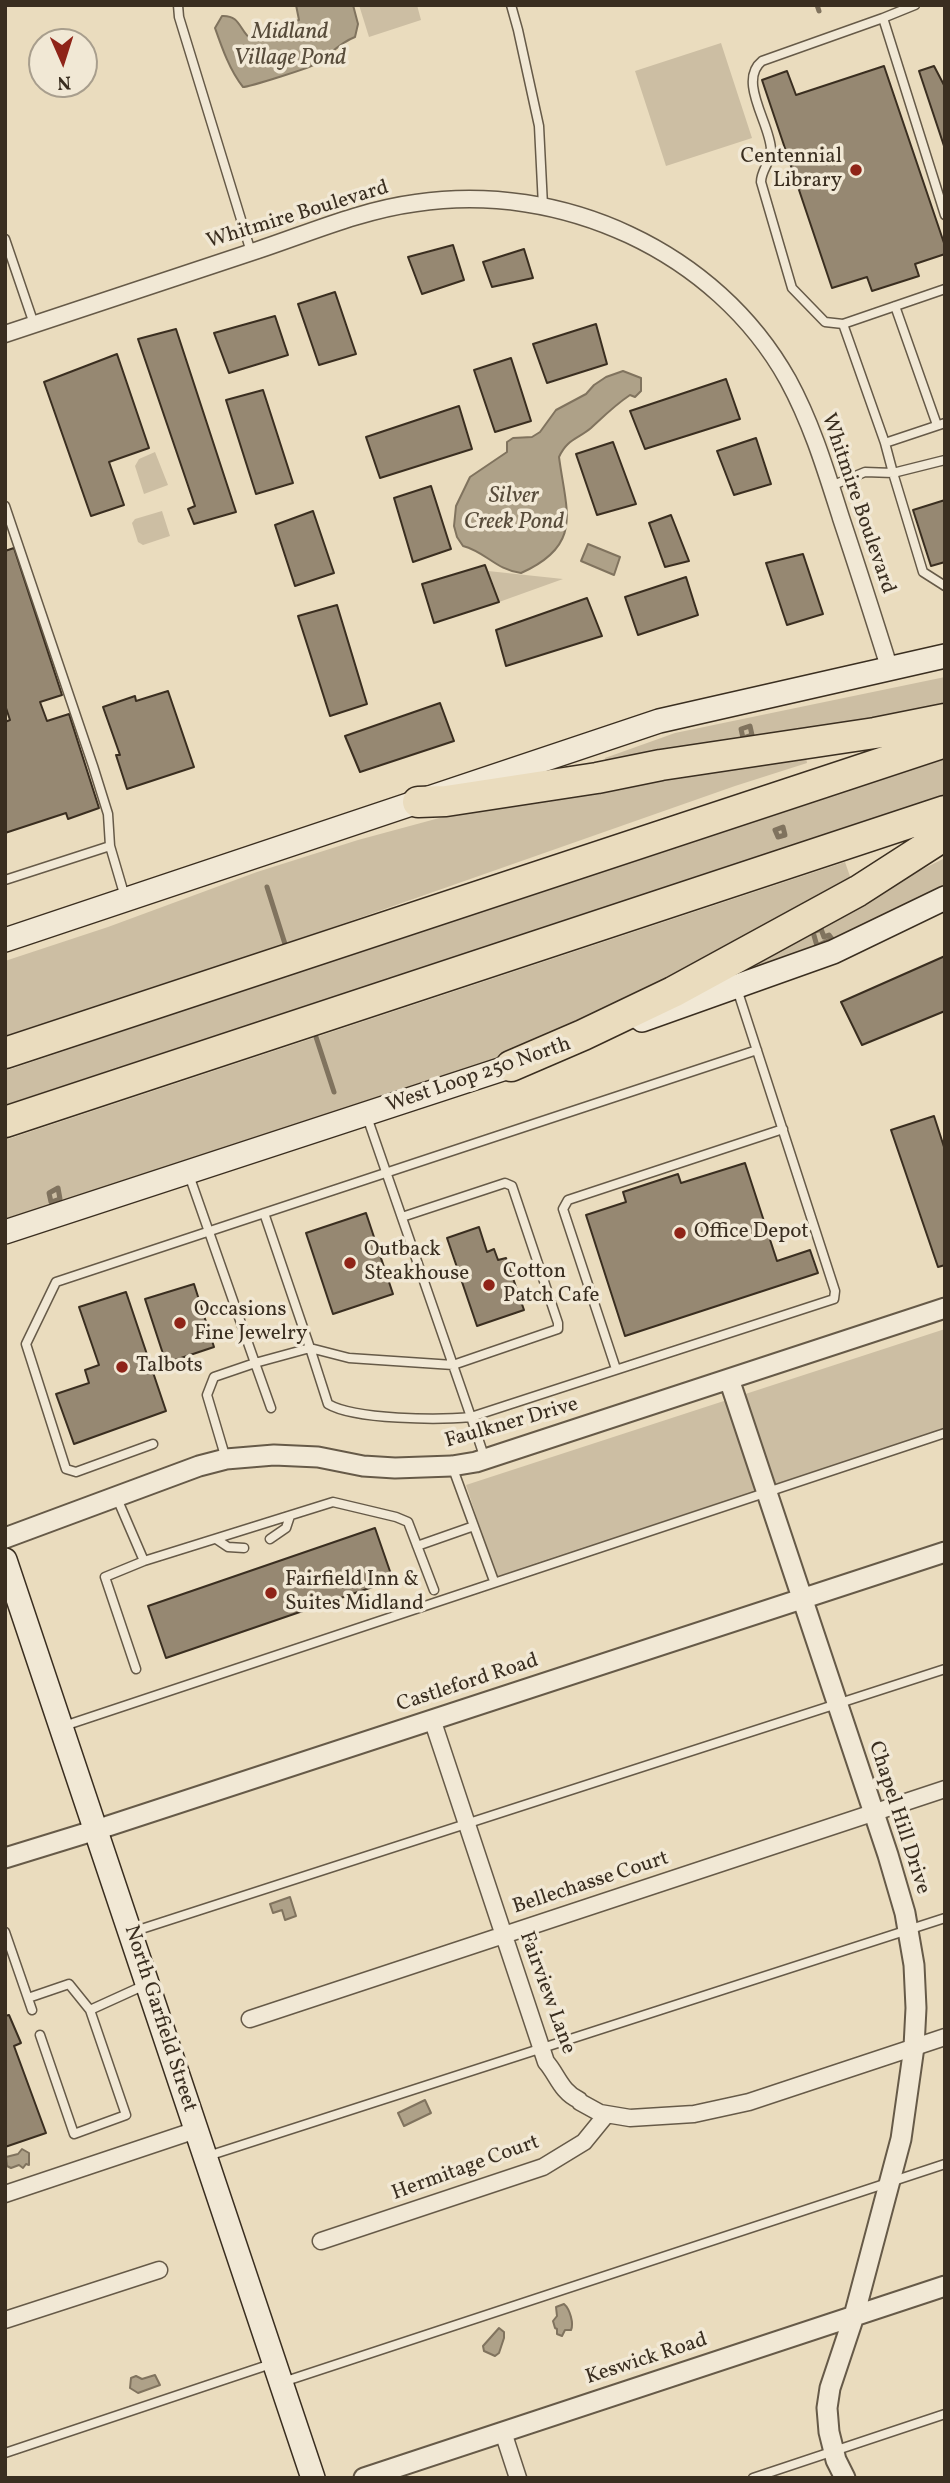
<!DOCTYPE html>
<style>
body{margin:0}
#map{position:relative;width:950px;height:2483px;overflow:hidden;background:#eadcbe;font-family:Vollkorn,serif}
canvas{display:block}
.frame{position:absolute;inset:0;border:7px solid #3a2e20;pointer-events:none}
.north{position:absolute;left:28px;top:28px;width:70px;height:70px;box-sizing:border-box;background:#f1e8d5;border:2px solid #a89e8d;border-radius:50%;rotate:177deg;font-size:19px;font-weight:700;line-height:28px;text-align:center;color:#3a2e20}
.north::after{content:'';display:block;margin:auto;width:24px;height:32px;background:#8f2418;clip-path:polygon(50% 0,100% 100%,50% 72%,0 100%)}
</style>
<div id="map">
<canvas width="950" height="2483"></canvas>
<div class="frame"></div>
<div class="north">N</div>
</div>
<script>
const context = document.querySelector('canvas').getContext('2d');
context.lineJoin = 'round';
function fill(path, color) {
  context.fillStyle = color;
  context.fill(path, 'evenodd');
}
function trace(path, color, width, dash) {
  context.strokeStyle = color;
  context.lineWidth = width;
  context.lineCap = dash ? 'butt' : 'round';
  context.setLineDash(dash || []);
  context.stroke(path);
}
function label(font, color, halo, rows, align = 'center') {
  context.font = font + ' Vollkorn,serif';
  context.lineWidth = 7;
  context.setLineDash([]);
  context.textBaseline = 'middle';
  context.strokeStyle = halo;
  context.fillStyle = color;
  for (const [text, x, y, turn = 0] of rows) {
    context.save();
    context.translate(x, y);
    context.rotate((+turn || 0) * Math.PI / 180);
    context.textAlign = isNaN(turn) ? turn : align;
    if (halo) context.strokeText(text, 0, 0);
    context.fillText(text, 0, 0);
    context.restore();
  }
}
fill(new Path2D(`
 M359,5h58l4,15 -52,17z
 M721,43l31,95 -86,28 -31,-95z
 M155,452l13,33 -24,9 -9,-28 4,-7z
 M162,511l8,25 -27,9 -5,-3 -6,-19 3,-4z
 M488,571l75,8 -64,23z
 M945,677v28l-135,26 -203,33 -2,-6 70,-25z
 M805,751l2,12 -72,23 -484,170 -246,81v-76l103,-34 149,-55 101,-32 85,-23 96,-20z
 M945,758v37l-940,310v-34l322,-109z
 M945,858v28l-140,65 -101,38 173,-97z
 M845,862l8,23 -49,28 -263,128 -52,20 -248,83 -236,75v-79z
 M945,1329v105l-448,146 -31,-95z`), '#ccbea3');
const water = new Path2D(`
 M296,5h57l5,19 -3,13c-16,6 -24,17 -37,26 -5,4 -69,24 -75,24 -13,-16 -21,-39 -28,-59l7,-12c19,-1 17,15 30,24l15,-5 2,-6 30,-9z
 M623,371l18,7v13l-6,6 -5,-2c-15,10 -26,21 -39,33 -13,11 -24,11 -32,29 7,54 25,88 -38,116 -25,-3 -35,-21 -58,-27l-6,-9 -3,-11 2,-20 14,-29 37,-25v-10l6,-4 19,-1 8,-5 16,-22 30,-16 8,-9 12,-8z
 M588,544l32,13 -6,18 -33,-14z
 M290,1897l6,19 -11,4 -3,-10 -9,3 -3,-9z
 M425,2100l6,13 -27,13 -6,-13z
 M22,2149l7,4v12l-3,-1 -3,4 -4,-3 -8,3 -4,-2 -1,-9 12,-3z
 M564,2304c6,5 10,20 7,26h-6l-3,6 -5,-2v-5l-2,-1 -2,-7 4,-5 -1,-9z
 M499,2328l5,4v6l-5,15 -4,3 -11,-5 -1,-5z
 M155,2375l5,10 -22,8 -8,-5 1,-10 5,-2 6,3z`);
fill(water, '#aea188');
trace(water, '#80735e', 2);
trace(new Path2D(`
 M817,5l2,6
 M750,726l2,9 -9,3 -2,-9z
 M783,827l2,8 -7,2 -3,-7z
 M267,887l18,57
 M821,929l3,8 5,-2 3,4 -15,7 -4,-14z
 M316,1037l18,55
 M58,1188l2,11 -9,3 -2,-9z`), '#80735e', 5);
const building = new Path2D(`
 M884,66l61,180v8l-30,10 4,12 -47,15 -5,-14 -35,11 -70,-208 25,-9 9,24z
 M934,66l11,21v62l-26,-78z
 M453,245l11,35 -42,14 -14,-37z
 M524,249l9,29 -41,9 -9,-25z
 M335,292l21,62 -37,11 -21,-61z
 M275,316l13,39 -59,18 -15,-40z
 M596,324l11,40 -60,19 -14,-39z
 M176,329l60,183 -42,12 -6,-15 7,-3 -57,-167z
 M117,354l32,94 -40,14 15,43 -33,11 -47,-134z
 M511,358l20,63 -36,11 -21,-62z
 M726,379l14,40 -95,30 -15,-38z
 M263,390l30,93 -37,11 -30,-94z
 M459,406l13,43 -92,29 -14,-41z
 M756,438l15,46 -37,11 -17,-44z
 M613,442l23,62 -39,11 -21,-61z
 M431,486l20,63 -38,13 -19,-64z
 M945,500v62l-14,4 -18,-56z
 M313,511l21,62 -39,13 -20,-61z
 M671,515l18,46 -24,6 -16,-44z
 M14,548l48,147 -22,7 7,19 22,-7 30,94 -31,11 -2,-6 -61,20v-111l5,-2 -5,-15v-154z
 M803,554l20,60 -36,11 -21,-62z
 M485,565l14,37 -65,21 -12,-39z
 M686,577l12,38 -60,20 -13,-38z
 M587,598l15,38 -96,30 -10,-36z
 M337,605l30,99 -37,12 -32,-100z
 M168,691l26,76 -67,22 -11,-34h4l-17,-48 32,-11 1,5z
 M440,703l14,38 -94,31 -15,-36z
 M945,956v55l-83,34 -21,-43z
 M934,1116l11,34v115l-7,2 -47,-137z
 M745,1163l32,98 33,-11 8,23 -193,63 -39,-121 40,-13 -3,-10 55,-18 3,9z
 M366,1213l27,81 -60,20 -27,-81z
 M479,1227l8,25 7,-3 4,11 8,-2 18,52 -47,16 -30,-88z
 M194,1284l20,63 -48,16 -21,-64z
 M126,1292l40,119 -92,33 -18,-50 33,-11 -4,-13 14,-5 -20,-58z
 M375,1528l18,52 -227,78 -18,-52z
 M9,2015l12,28 -7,3 32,87 -41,14v-131z`);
fill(building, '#968872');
trace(building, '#3a2e20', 2);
const service = new Path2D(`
 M178,5l1,12 72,235
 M511,5l7,25 21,96 4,80
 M915,5l-32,13 62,197
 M883,18l-121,43c-25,20 9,64 9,89 0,12 -10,20 -10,32l31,106 33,34 18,2 102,-35
 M5,239l29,85
 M895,306l42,119
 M885,443l60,-20
 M945,460l-52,13 30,99 22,14
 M831,486l34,-14 28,1 -8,-30 -42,-119
 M5,506l88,260 15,48 2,32
 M5,880l105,-34 15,51
 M366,1114l105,303 363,-118 1,-8 -98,-302
 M189,1175l66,188 -41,14 -7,18 19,64
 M264,1213l46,135 39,10 104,7 105,-36v-6l-46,-137 -7,-3 -103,34
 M616,1369l-53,-160 5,-9 215,-71
 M271,1408l-16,-45 55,-15 18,56c27,16 112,16 143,13l14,42
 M153,1444l-77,28 -10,-3 -40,-125 30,-62 701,-232
 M452,1466l42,115
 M116,1496l28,65 -39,16 31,92
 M216,1539l12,8 16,1
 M270,1539l16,-11 4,-12
 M417,1546l57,-20
 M144,1561l189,-59 63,15 12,5 26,68
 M64,1726l881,-293
 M5,1932l27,78
 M132,1932l813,-263
 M28,1998l41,-14 21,26 36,105 -52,19 -34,-99
 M90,2010l55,-25
 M208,2156l737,-238
 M283,2382l662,-218
 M5,2453l266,-89
 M753,2478l192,-64`);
const minor = new Path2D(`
 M5,334c84,-28 169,-56 253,-84 51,-17 104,-40 158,-47 145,-22 300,48 372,177 24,44 38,91 53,138 17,51 33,101 49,152
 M432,1719l114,343c11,12 15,30 33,38l1,2 20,11 30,5 64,-4 55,-12 196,-65
 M250,2019l695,-230
 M5,2194l191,-64
 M321,2241l222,-74 41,-25 22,-27
 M5,2320l154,-50
 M503,2432l15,46`);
const tertiary = new Path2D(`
 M729,1379l159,476 17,58 9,52 2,43 -2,39 -13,92 -47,177 -24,72 -3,20 2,24 7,28 9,18
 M5,1538l194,-72 27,-7 48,-4 44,2 45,9 32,2 57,-2 24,-4 469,-154
 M5,1858l91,-28 849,-278
 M364,2478l581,-192`);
const secondary = new Path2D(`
 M5,940l654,-219 286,-65
 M642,1020l191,-68 112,-54
 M5,1232l519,-170
 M5,1560l308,918`);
const motorway = new Path2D(`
 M418,802l28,-1 151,-23 64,-13 214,-32 70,-14
 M5,1053l940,-311
 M511,1066l72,-31 90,-43 185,-101 87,-56
 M5,1122l940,-311`);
trace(service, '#665a48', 11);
trace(minor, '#665a48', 19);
trace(tertiary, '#665a48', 23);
trace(secondary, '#3a2e20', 26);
trace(motorway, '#3a2e20', 33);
trace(service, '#f1e8d5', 8);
trace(minor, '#f1e8d5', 16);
trace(tertiary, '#f1e8d5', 19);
trace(secondary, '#f1e8d5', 23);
trace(motorway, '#eadcbe', 30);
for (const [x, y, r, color] of [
 [856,170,7,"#8f2418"],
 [680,1233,7,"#8f2418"],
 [350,1263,7,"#8f2418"],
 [489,1285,7,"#8f2418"],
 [180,1323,7,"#8f2418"],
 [122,1367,7,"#8f2418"],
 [271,1593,7,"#8f2418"]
]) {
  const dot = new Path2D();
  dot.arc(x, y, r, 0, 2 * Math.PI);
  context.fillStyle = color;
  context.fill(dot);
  trace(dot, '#f1e8d5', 2.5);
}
label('21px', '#3a2e20', '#f1e8d5', [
 ["Centennial",842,158,"right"],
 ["Library",842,182,"right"],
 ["Office Depot",694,1233],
 ["Outback",364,1251],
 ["Steakhouse",364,1275],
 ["Cotton",503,1273],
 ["Patch Cafe",503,1297],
 ["Occasions",194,1311],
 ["Fine Jewelry",194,1335],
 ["Talbots",136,1367],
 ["Fairfield Inn &",285,1581],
 ["Suites Midland",285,1605]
], 'left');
label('21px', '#3a2e20', '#f1e8d5', [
 ["Whitmire Boulevard",298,216,-17],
 ["Whitmire Boulevard",857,504,71],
 ["West Loop 250 North",479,1076,-19],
 ["Faulkner Drive",512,1424,-16],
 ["Castleford Road",468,1684,-18],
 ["Chapel Hill Drive",898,1818,72],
 ["Bellechasse Court",591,1884,-18],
 ["Fairview Lane",546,1993,70],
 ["North Garfield Street",159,2019,72],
 ["Hermitage Court",466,2169,-20],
 ["Keswick Road",647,2360,-18]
]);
label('italic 23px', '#574b3a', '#f1e8d5', [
 ["Midland",290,34],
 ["Village Pond",290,60],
 ["Silver",514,498],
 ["Creek Pond",514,524]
]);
</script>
